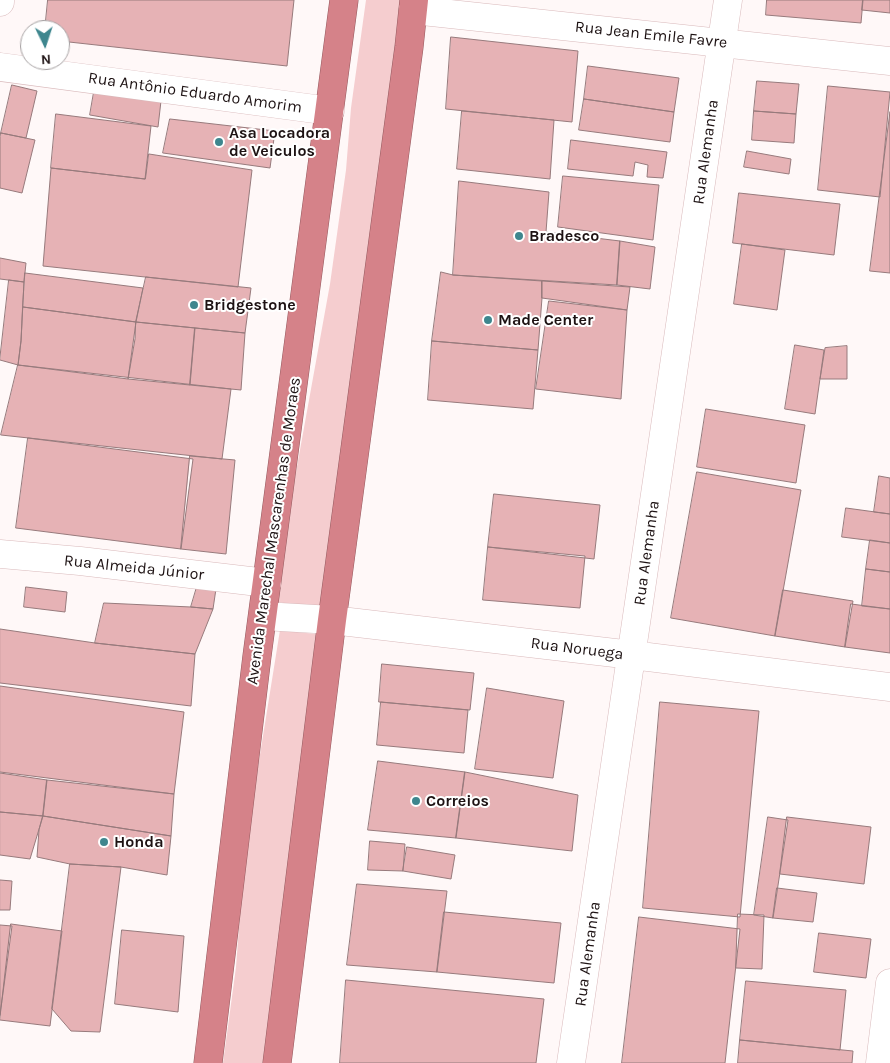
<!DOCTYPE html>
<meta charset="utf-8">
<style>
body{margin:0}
#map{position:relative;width:890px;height:1063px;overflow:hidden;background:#fff8f8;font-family:Karla,sans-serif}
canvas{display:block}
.north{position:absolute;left:20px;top:20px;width:50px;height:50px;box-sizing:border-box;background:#fff;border:1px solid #a5a0a1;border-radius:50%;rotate:176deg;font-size:14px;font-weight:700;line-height:20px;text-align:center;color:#1d1213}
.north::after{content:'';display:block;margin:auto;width:18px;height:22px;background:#3e868e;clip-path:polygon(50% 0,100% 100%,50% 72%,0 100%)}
</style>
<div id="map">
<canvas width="890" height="1063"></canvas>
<div class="north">N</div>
</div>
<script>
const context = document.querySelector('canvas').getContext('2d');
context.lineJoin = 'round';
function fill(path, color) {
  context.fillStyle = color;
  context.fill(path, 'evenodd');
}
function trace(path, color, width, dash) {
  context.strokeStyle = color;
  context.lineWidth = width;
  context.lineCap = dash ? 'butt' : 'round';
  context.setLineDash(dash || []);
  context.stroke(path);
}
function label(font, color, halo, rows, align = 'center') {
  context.font = font + ' Karla,sans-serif';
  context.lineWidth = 4;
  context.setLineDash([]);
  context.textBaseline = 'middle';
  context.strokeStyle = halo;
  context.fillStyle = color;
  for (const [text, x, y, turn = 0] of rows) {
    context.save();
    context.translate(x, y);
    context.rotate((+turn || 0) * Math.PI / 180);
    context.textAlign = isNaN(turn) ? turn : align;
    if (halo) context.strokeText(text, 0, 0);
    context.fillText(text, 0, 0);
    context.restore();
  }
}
fill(new Path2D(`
 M366,0h37l-78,609 -48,-7 15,-108 38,-210 16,-114 5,-62z
 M280,630l43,5 -55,428h-45l13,-96 9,-119z`), '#f5cdcf');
const building = new Path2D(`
 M48,0h246l-7,66 -227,-25v-11h-15z
 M767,0h96l-2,23 -95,-8z
 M863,0h27v13l-28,-3z
 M451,37l127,14 -6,71 -126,-13z
 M588,66l91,12 -5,34 -90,-13z
 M757,81l42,3 -3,30 -42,-3z
 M12,85l25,6 -11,47 -25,-5z
 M828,86l62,6 -10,105 -62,-7z
 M94,92l67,9 -3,26 -68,-12z
 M584,99l90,13 -4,30 -91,-12z
 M462,111l92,9 -4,59 -93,-10z
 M754,111l42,3 -2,29 -42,-3z
 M890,112v161l-20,-2z
 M56,114l95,12 -6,53 -94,-11z
 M170,119l105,12 -5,37 -107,-15z
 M1,133l34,7 -13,53 -22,-5v-51z
 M571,140l96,12 -4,26 -16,-1 1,-12 -13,-3 -2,14 -65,-7z
 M747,151l44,8 -2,15 -45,-7z
 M149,154l103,16 -14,117 -195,-21 8,-98 94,11z
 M563,176l96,9 -6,55 -95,-13z
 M459,181l90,11 -3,40 74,9 -3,44 -164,-10z
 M739,193l101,11 -6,51 -101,-12z
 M620,241l35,6 -5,42 -33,-4z
 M742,244l43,6 -8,60 -43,-6z
 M0,258l26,5 -2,19 -24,-3z
 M441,272l12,3 89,6v17l-4,52 -106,-9z
 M25,273l118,15 -7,34 -113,-15z
 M146,277l105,11 -6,45 -109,-11z
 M9,280l15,2 -3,59 -3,24 -18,-5z
 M542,281l88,6 -3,23 -85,-12z
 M549,301l78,9 -6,89 -85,-10z
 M23,307l113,15 -8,57 -110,-14 3,-24z
 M136,322l59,6 -5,57 -62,-6 7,-40z
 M195,328l50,5 -4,57 -51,-5z
 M432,341l106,9 -5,59 -105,-9z
 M795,345l29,5 -9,64 -30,-5z
 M847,346v33h-27l5,-31z
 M18,365l213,24 -9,70 -221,-24z
 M706,409l99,16 -9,58 -99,-16z
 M28,438l165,21 -12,90 -165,-21z
 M190,456l45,4 -9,94 -45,-5z
 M697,472l104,18 -26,146 -104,-18z
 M879,476l11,2v36l-16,-2z
 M494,494l106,11 -6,54 -106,-12z
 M846,508l44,6v29l-48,-6z
 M870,540l20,3v29l-24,-3z
 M488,547l97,9 -5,52 -97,-8z
 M866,569l24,3v37l-28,-3z
 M199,580l18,2 -4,27 -22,-2z
 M26,587l41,5 -2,20 -41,-5z
 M783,590l70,11 -8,46 -70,-11z
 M104,603l87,4 22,2 -18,45 -100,-11z
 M851,604l39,5v44l-45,-6z
 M0,629l95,14 100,11 -4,52 -191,-23z
 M382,664l92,9 -4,37 -91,-8z
 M0,686l184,26 -10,82 -174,-22z
 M487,688l77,13 -11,77 -78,-9z
 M381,702l87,8 -4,43 -87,-8z
 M660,702l99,9 -19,206 -97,-9z
 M378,761l87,11 -9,66 -88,-8z
 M465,772l113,23 -6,56 -116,-13z
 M0,773l47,7 -4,36 -43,-4z
 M47,780l127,14 -3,42 -128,-20z
 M0,812l43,4 -13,43 -30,-4z
 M43,816l128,20 -4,39 -46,-8 -51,-3 -33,-7 2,-27z
 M768,817l20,3 -15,98 -19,-3z
 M787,817l84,10 -7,57 -84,-10z
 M370,841l35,3 -2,27 -35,-1z
 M407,847l48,8 -4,24 -48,-8z
 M70,864l51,3 -21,165 -29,-1 -19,-22z
 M0,880l12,1 -2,29h-10z
 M357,884l90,7 -10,81 -90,-7z
 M777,888l40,5 -4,29 -40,-4z
 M444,912l117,11 -7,60 -117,-11z
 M738,914l26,1 -2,54 -26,-1z
 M639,917l101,12 -15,134h-103z
 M11,924l51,7 -12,95 -50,-6z
 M0,925l12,1 -12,89z
 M122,930l62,6 -6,76 -63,-8z
 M819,933l52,6 -5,39 -52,-6z
 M346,980l198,19 -8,64h-196z
 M746,981l100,9 -6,60 -100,-10z
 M740,1040l113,11 -1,12h-114z`);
fill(building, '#e6b2b5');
trace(building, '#977a7c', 1);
const minor = new Path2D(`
 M0,2v-2
 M413,10l477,51
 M0,67l330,44
 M0,554l80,7 187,22
 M263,616l69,4 300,35 258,32
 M571,1063l157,-1063
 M880,1063l10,-80`);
const highway = new Path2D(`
 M208,1063l49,-407 87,-656
 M277,1063l55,-443 77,-573 5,-47`);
trace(minor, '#d9b9bb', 29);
trace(highway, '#955b60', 29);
trace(minor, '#fff', 28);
trace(highway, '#d58289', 28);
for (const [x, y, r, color] of [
 [219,142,5,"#3e868e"],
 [519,236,5,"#3e868e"],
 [194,305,5,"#3e868e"],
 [488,320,5,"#3e868e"],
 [416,801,5,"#3e868e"],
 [104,842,5,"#3e868e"]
]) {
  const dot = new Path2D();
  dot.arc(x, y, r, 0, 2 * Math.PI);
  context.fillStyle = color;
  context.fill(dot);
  trace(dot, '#fff', 2);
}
label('16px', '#1d1213', '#fff', [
 ["Rua Jean Emile Favre",651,35,6],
 ["Rua Antônio Eduardo Amorim",195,93,8],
 ["Rua Alemanha",706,152,-82],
 ["Avenida Marechal Mascarenhas de Moraes",274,531,-82],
 ["Rua Alemanha",647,553,-82],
 ["Rua Almeida Júnior",134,568,6],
 ["Rua Noruega",577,649,7],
 ["Rua Alemanha",588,954,-82]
]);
label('bold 16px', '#1d1213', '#fff', [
 ["Asa Locadora",229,133],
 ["de Veiculos",229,151],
 ["Bradesco",529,236],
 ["Bridgestone",204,305],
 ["Made Center",498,320],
 ["Correios",426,801],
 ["Honda",114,842]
], 'left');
</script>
